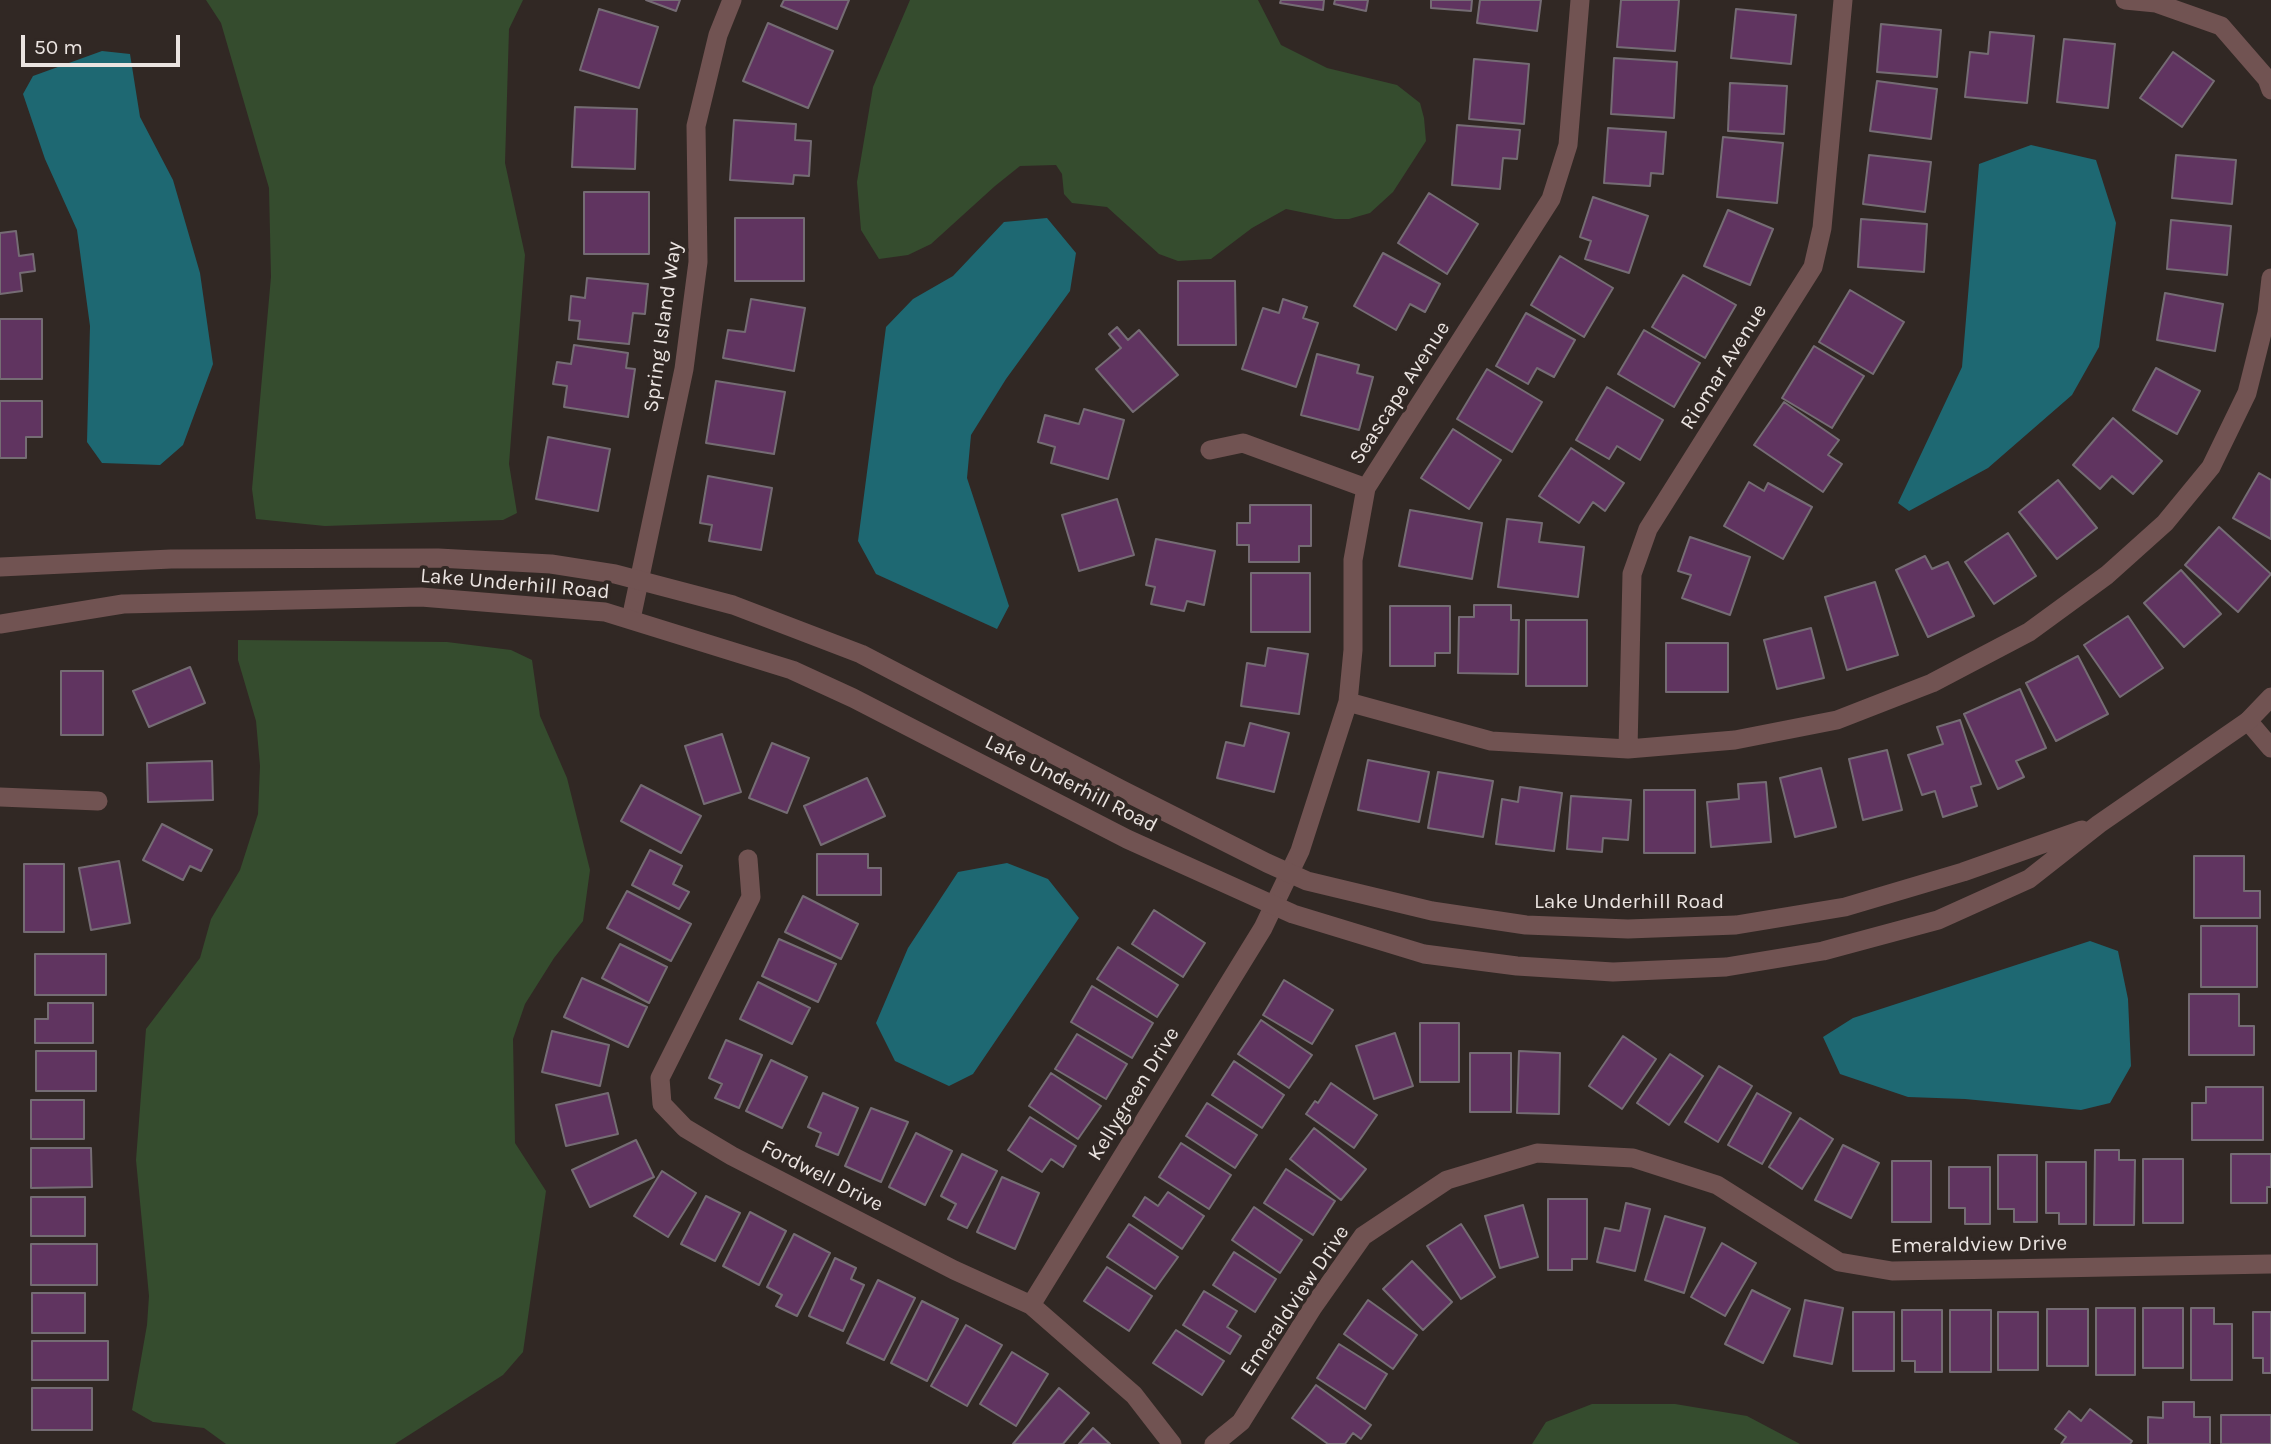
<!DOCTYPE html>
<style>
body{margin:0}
#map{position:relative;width:2271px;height:1444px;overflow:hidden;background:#312824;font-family:Karla,sans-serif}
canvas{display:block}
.scale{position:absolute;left:21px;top:35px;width:159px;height:32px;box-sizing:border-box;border:4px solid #ebe4e1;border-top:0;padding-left:9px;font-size:21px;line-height:24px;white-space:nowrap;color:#ebe4e1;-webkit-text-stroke:5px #312824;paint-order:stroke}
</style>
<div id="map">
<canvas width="2271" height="1444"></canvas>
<div class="scale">50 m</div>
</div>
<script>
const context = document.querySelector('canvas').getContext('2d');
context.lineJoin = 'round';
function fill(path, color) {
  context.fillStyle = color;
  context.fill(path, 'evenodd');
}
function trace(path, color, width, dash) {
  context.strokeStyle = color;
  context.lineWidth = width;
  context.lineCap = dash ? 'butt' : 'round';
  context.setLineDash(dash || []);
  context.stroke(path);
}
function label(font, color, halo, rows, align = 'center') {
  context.font = font + ' Karla,sans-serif';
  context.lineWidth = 7;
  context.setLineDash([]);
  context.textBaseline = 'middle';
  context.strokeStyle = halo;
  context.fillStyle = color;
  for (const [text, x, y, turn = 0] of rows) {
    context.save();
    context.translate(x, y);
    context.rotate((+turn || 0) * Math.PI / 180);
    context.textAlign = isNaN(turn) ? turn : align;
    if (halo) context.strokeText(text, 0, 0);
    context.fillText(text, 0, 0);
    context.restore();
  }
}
fill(new Path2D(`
 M206,0h317l-14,29 -4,134 20,92 -16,209 8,49 -14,7 -178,6 -69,-7 -4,-30 19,-212 -2,-89 -48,-165z
 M910,0h348l23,45 46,23 70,17 23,18 4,15 2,23 -33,51 -23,21 -21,6h-14l-49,-10 -34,19 -41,31 -33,2 -19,-7 -52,-47 -35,-4 -8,-9 -2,-20 -6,-9 -36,1 -25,20 -64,58 -23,11 -29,4 -18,-29 -4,-48 16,-95z
 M238,640l209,2 64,8 21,10 8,56 27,62 23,92 -7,51 -29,37 -29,46 -12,35 2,104 31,48 -23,161 -20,23 -108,69h-169l-22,-16 -51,-6 -21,-12 15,-85 2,-29 -13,-136 10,-131 54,-71 11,-39 29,-49 18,-56 2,-48 -4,-45 -18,-61z
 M1592,1404h83l72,12 53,28h-268l14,-22z`), '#354c2e');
fill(new Path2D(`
 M102,51l28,3 10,63 33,63 27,93 13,91 -30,81 -23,20 -58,-2 -15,-21 3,-116 -13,-96 -32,-71 -22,-65 10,-18z
 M2031,145l65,15 20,63 -17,124 -27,48 -84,73 -79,43 -11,-8 64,-136 17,-203z
 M1047,218l29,35 -6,38 -64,88 -35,56 -4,43 42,128 -12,23 -121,-55 -18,-33 28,-214 27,-28 40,-23 51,-54z
 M1007,863l41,16 31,39 -106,156 -24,12 -54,-25 -19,-38 32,-75 50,-76z
 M2090,941l28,10 10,48 3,67 -21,37 -29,7 -116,-11 -57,-2 -68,-23 -17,-37 30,-19z`), '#1e6872');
const building = new Path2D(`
 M646,0h34l-4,11z
 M784,0h65l-12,29 -56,-23z
 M1281,0h43l-1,10 -43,-7z
 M1335,0h33l-2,11 -32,-7z
 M1431,0h41l-1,11 -40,-3z
 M1480,0h61l-4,31 -60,-8z
 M1621,0h58l-4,51 -58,-4z
 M599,9l59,18 -19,61 -59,-18z
 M1736,9l60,6 -5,49 -60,-6z
 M768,23l65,28 -25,57 -65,-27z
 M1881,24l60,6 -4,47 -60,-5z
 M1990,32l44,4 -7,67 -62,-6 5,-45 18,2z
 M2064,39l51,5 -7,64 -51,-6z
 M2173,52l41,29 -32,46 -42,-29z
 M1614,58l63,4 -3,56 -63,-4z
 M1474,59l55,5 -5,60 -55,-5z
 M1877,81l60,8 -6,50 -61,-8z
 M1730,83l57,3 -3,48 -56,-3z
 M575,107l62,2 -2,60 -63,-2z
 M734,120l62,4 -1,16 16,1 -2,35 -15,-1 -1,9 -63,-4z
 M1457,125l63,5 -3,29 -14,-1 -3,31 -48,-4z
 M1608,128l58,4 -3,42 -12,-1 -1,13 -46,-3z
 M1723,137l60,6 -6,60 -60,-6z
 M1869,155l62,7 -6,50 -62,-8z
 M2176,155l60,5 -4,44 -60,-6z
 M584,192h65v62h-65z
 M1429,193l49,31 -31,50 -49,-31z
 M1593,197l55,19 -19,57 -44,-14 6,-18 -11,-4z
 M1728,210l45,19 -23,56 -46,-19z
 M735,218h69v63h-69z
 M1861,219l66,5 -3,48 -66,-5z
 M2171,220l60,6 -4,49 -60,-6z
 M16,231l3,25 14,-2 2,17 -15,2 2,18 -22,3v-61z
 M1383,253l57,31 -15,28 -15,-8 -14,26 -42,-24z
 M1560,256l53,32 -29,49 -53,-32z
 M1683,275l53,30 -31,53 -53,-31z
 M587,278l61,6 -3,30 -12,-1 -4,31 -51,-5 2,-18 -11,-1 2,-24 14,2z
 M1178,281h57l1,64h-58z
 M1850,290l54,32 -31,52 -54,-32z
 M2165,293l58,11 -8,47 -58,-11z
 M751,299l54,9 -11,63 -71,-13 5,-28 17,2z
 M1283,299l24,8 -4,11 15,5 -22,64 -54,-18 21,-61 16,5z
 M1526,313l49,27 -21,37 -17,-9 -9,16 -32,-18z
 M0,319h42v60h-42z
 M1117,327l11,13 11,-10 39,45 -45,37 -37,-43 25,-21 -12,-14z
 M1644,330l56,33 -26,44 -56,-33z
 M574,345l54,8 -2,15 9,1 -7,48 -64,-10 3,-21 -14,-2 4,-22 14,2z
 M1814,346l50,30 -32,52 -50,-30z
 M1317,354l42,11 -2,8 16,4 -14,53 -58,-15z
 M2156,368l44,23 -23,43 -44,-24z
 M1487,369l55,33 -30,50 -55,-33z
 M716,381l69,11 -11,62 -68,-11z
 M1607,387l56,33 -23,40 -23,-14 -8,13 -33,-19z
 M0,401h42v36h-16v21h-26z
 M1784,402l55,38 -11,15 14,9 -19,28 -69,-47z
 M1084,409l40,11 -16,59 -57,-16 4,-16 -17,-5 7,-27 34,9z
 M2113,418l49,43 -29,33 -21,-18 -12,13 -27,-24z
 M1453,429l48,31 -32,49 -48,-31z
 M548,437l62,12 -12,62 -62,-12z
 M1571,448l53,35 -19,28 -12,-9 -14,21 -40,-27z
 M2259,473l12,7v59l-38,-21z
 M708,476l64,12 -11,62 -52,-9 3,-16 -12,-2z
 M2058,480l39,48 -40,31 -38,-47z
 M1749,482l15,9 4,-8 44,24 -29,52 -59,-33z
 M1117,499l17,56 -55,16 -17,-56z
 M1250,505h61v41h-12v16h-50v-17h-12v-22h13z
 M1410,510l72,13 -10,56 -73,-13z
 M1507,519l35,4 -3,19 45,5 -6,50 -80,-10z
 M2219,527l52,47 -33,38 -53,-47z
 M2008,533l28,43 -42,28 -29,-42z
 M1690,537l60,20 -20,58 -48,-17 9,-23 -13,-4z
 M1156,539l59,12 -11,54 -17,-4 -3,10 -33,-7 4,-17 -9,-2z
 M1925,556l7,13 16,-7 26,54 -46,21 -32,-67z
 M2181,570l40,44 -37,33 -40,-44z
 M1251,573h59v59h-59z
 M1875,582l23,73 -51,15 -22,-73z
 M1474,605h37v15h8l-1,54 -60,-1 1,-56h15z
 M1390,606h60v47h-15v13h-45z
 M2128,616l35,52 -43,29 -36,-52z
 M1526,620h61v66h-61z
 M1811,628l13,50 -47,11 -13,-49z
 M1666,643h62v49h-62z
 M1268,648l40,6 -9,60 -58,-8 6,-43 18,3z
 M2078,656l30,58 -52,27 -30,-58z
 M190,667l15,36 -56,24 -16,-36z
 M61,671h42v64h-42z
 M2020,689l26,59 -30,13 8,16 -26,12 -34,-75z
 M1960,720l21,64 -10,3 6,19 -34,11 -8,-26 -13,4 -14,-40 35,-11 -6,-17z
 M1250,723l39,10 -15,59 -57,-14 9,-36 18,4z
 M722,734l19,58 -37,12 -19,-58z
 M772,743l37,15 -22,55 -38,-15z
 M1887,750l15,60 -39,10 -14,-61z
 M1368,760l61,12 -10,50 -61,-12z
 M212,761l1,39 -65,2 -1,-39z
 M1821,768l15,59 -41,10 -15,-59z
 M1438,772l55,9 -10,56 -55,-9z
 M867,778l18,38 -64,29 -17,-39z
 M1766,782l5,60 -60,5 -4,-45 32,-3 -1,-15z
 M641,785l60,31 -20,37 -60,-32z
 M1520,787l42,6 -8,58 -58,-7 6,-45 16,3z
 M1644,790h51v63h-51z
 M1571,796l60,4 -3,40 -25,-2 -1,14 -35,-3z
 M162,824l50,26 -11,21 -11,-5 -7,14 -40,-20z
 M650,850l32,16 -9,18 16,8 -10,17 -47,-24z
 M817,854h51v14h13v27h-64z
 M2194,856h50v35h16v27h-66z
 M119,861l11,62 -39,7 -12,-62z
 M24,864h40v68h-40z
 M627,891l64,33 -20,37 -64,-33z
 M803,896l55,28 -17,35 -56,-27z
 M1154,910l51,33 -22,34 -51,-33z
 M2201,926h56v61h-56z
 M779,939l57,25 -18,38 -56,-26z
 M620,944l47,23 -18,36 -47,-25z
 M1118,947l60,38 -21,32 -60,-38z
 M35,954h71v41h-71z
 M582,978l65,29 -19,40 -64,-30z
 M1284,980l49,30 -21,34 -49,-29z
 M758,982l52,26 -18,36 -52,-25z
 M1092,986l61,37 -21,35 -61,-36z
 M2189,994h50v32h15v29h-65z
 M48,1003h45v40h-58v-24h13z
 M1261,1020l51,35 -23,33 -51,-34z
 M1420,1023h39v59h-39z
 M552,1031l57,14 -9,41 -58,-14z
 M1395,1033l18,53 -39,13 -18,-53z
 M1077,1034l50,30 -21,35 -51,-30z
 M1623,1036l33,23 -34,50 -33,-23z
 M726,1040l36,15 -23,53 -24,-10 7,-14 -13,-6z
 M36,1051h60v40h-60z
 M1519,1051l41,2 -1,61 -42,-1z
 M1470,1053h41v59h-41z
 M1670,1054l33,22 -34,49 -32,-22z
 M771,1060l36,17 -25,51 -36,-17z
 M1234,1061l50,34 -22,33 -50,-33z
 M1719,1066l33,20 -34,56 -33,-20z
 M1051,1073l50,33 -23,33 -49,-33z
 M1331,1083l46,32 -23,33 -48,-34 9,-13 3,2z
 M2206,1087h57v53h-71v-37h14z
 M608,1093l10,41 -52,12 -10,-41z
 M823,1093l35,15 -20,47 -22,-9 5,-13 -13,-6z
 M1757,1093l34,20 -29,51 -34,-19z
 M31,1100h53v39h-53z
 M1207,1103l50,32 -22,33 -49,-32z
 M871,1108l37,14 -27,60 -36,-16z
 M1030,1117l46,29 -13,21 -12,-8 -9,13 -34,-22z
 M1800,1118l33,21 -31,50 -33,-22z
 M1314,1128l52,41 -25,31 -51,-41z
 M916,1133l36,18 -27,54 -36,-18z
 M636,1140l18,37 -64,30 -18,-37z
 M1181,1143l50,32 -22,34 -50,-32z
 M1843,1145l36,18 -28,55 -36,-18z
 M31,1148h60l1,39 -61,1z
 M2095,1150h24v10h16l-1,65h-40z
 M962,1154l35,17 -30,57 -19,-9 8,-15 -15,-8z
 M2231,1154h40v33h-4v16h-36z
 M1998,1155h39v67h-23v-13h-16z
 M2143,1159h40v64h-40z
 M1892,1161h39v61h-39z
 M2046,1162h40v62h-27v-11h-13z
 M1949,1167h41v57h-25v-16h-16z
 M1286,1169l49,32 -22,34 -49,-32z
 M662,1171l34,22 -28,44 -34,-21z
 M1002,1177l37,16 -24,56 -38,-17z
 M1168,1192l36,24 -22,33 -49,-33 12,-19 13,9z
 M706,1196l34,17 -25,48 -34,-17z
 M31,1197h54v39h-54z
 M1548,1199h39v60h-15v11h-24z
 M1626,1203l24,6 -15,62 -38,-9 8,-34 15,3z
 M1523,1205l15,52 -38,11 -15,-52z
 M1254,1207l48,33 -22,33 -48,-33z
 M750,1212l36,19 -27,54 -36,-19z
 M1665,1216l40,12 -21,65 -39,-13z
 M1129,1224l49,33 -23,32 -48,-32z
 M1461,1224l34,53 -34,22 -34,-53z
 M794,1234l36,19 -33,63 -21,-10 6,-11 -15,-8z
 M1722,1243l34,20 -31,53 -34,-19z
 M31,1244h66v41h-66z
 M1234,1252l42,27 -21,33 -42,-27z
 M835,1258l21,10 -5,11 13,6 -21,46 -34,-15z
 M1412,1261l40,41 -29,28 -40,-41z
 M1107,1267l45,29 -23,35 -45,-30z
 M878,1280l37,18 -31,62 -37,-17z
 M1752,1290l38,19 -27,54 -38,-19z
 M1204,1291l33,20 -10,16 14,9 -11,18 -47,-29z
 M32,1293h53v40h-53z
 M1368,1300l49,35 -24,34 -49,-35z
 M1805,1300l38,8 -11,56 -38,-8z
 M922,1301l36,18 -31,62 -36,-18z
 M2096,1308h39v67h-39z
 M2143,1308h40v60h-40z
 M2191,1308h23v16h18v56h-41z
 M2047,1309h41v57h-41z
 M1902,1310h40v62h-27v-11h-13z
 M1950,1310h41v62h-41z
 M1853,1312h41v59h-41z
 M1998,1312h40v58h-40z
 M2253,1312h18v61h-8v-15h-10z
 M966,1325l36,20 -35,61 -36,-20z
 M1176,1330l48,31 -22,34 -49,-32z
 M32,1341h76v39h-76z
 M1339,1344l48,30 -22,35 -48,-31z
 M1012,1352l36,22 -32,52 -36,-22z
 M1316,1385l55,40 -10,14 -8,-6 -8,11h-17l-36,-26z
 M32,1388h60v42h-60z
 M1059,1388l30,25 -26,31h-50z
 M2163,1402h31v15h16v27h-62v-27l15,1z
 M2090,1409l42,32 -2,3h-69l5,-7 -11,-8 14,-18 12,10z
 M2221,1415h50v29h-50z
 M1093,1428l17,16h-31z`);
fill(building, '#603460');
trace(building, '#756c74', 2);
trace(new Path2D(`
 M2125,0l31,3 65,23 46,53 4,11
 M1210,450l33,-7 123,45
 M631,619l53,-250 14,-107 -2,-136 22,-91 14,-35
 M1348,702l143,39 137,8 107,-9 102,-20 95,-37 97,-51 78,-57 58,-52 46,-56 36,-74 20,-80 4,-35
 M2248,721l23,27
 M1628,749l4,-175 16,-45 165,-262 9,-39 21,-228
 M0,797l98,4
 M748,859l3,38 -91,181 2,26 23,24 47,28 222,114 77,35 103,90 38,49
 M1031,1305l232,-377 37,-77 48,-149 5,-52v-90l13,-72 185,-289 17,-54 12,-145
 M1214,1444l27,-22 72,-115 50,-71 84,-56 90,-27 96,5 84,27 122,77 53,9 379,-7`), '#715352', 19);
trace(new Path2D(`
 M0,567l171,-8 267,-1 113,6 64,10 118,31 128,49 261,136 145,73 40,18 125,30 94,14 102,4 108,-4 109,-18 118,-35 119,-42
 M0,624l123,-20 298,-7 184,15 187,58 61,28 274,141 166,75 131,40 93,12 96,6 113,-5 97,-16 115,-31 91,-41 70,-55 149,-103 23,-24`), '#715352', 19);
label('21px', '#ebe4e1', '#312824', [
 ["Spring Island Way",663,327,-82],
 ["Riomar Avenue",1724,367,-58],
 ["Seascape Avenue",1400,393,-57],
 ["Lake Underhill Road",515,584,5],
 ["Lake Underhill Road",1071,784,27],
 ["Lake Underhill Road",1629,902],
 ["Kellygreen Drive",1134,1094,-58],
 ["Fordwell Drive",822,1176,27],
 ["Emeraldview Drive",1979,1245,-1],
 ["Emeraldview Drive",1295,1301,-56]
]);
</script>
